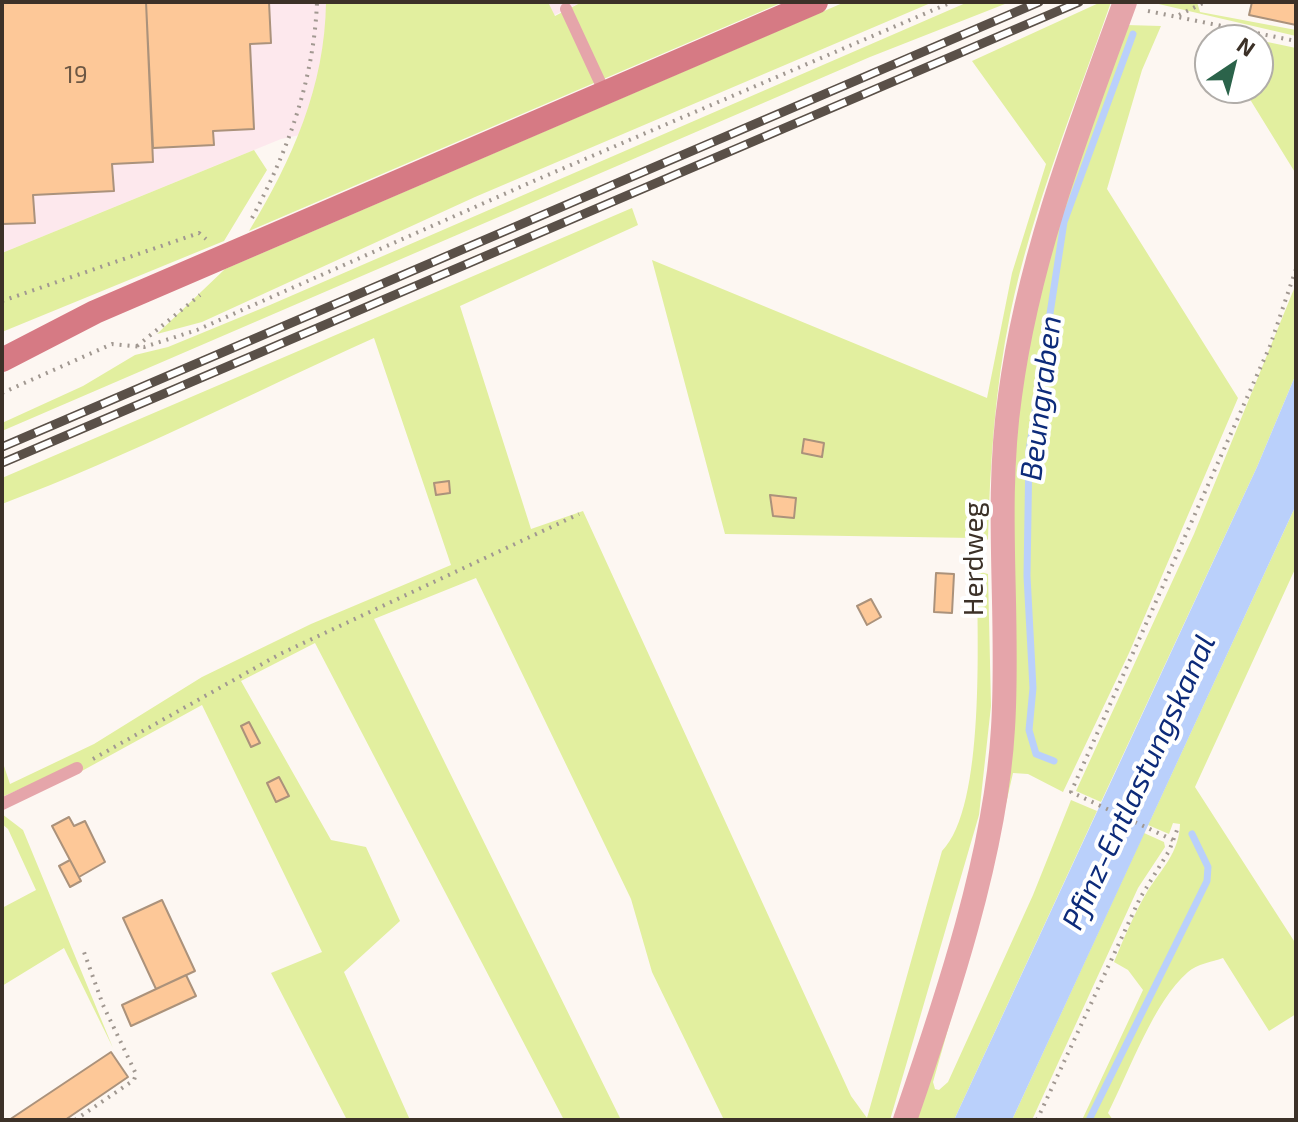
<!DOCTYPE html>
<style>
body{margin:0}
#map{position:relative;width:1298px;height:1122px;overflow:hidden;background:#fdf7f2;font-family:"Exo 2",sans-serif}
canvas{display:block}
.frame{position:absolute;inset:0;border:4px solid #3c3128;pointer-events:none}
.north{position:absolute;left:1194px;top:24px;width:80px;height:80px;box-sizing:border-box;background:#fff;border:2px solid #b1ada9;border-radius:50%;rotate:35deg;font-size:22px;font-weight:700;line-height:32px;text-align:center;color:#3c3128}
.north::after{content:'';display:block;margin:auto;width:28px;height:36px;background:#2b634a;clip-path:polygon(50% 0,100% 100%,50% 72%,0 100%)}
</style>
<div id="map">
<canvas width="1298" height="1122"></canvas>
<div class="frame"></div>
<div class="north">N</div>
</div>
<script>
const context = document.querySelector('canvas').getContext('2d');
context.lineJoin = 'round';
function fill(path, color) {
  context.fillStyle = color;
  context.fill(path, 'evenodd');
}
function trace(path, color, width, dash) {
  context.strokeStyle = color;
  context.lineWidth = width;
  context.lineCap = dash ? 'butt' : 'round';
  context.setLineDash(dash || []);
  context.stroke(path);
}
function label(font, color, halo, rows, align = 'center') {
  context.font = font + ' "Exo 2",sans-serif';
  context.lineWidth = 8;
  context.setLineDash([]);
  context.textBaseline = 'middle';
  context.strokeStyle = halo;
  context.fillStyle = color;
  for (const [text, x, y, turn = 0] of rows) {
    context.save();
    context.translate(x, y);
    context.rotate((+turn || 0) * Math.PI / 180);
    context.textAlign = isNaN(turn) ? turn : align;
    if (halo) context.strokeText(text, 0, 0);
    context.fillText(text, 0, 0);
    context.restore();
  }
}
fill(new Path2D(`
 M2,2h580l-282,133 -19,4 -279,114z`), '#fde8ed');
fill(new Path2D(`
 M326,2h222l7,14 27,-14h201l-534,229c43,-71 76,-144 77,-229z
 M845,2h88l-458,195 -273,125 -45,12 68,-65z
 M968,2h42l-140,55 -868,374v-8l81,-37 52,-31 33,-8 102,-42z
 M1101,2h10c-36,103 -79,207 -101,313 -15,74 -20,149 -22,224l-7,7 -8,-8 -248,-4 -73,-274 335,138 25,-125 34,-109 -74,-103z
 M1150,2h47l3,10 96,18v6z
 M1126,25l35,1 -19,44 -35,119 131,209 -109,255 -66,139 -35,-18 -15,-1 -32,140 -48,169 2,7 4,1 9,-8 85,-187 38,-95 26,11 -143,309h-41l83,-278 19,-433 16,-89 34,-124z
 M1258,40l38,8v126l-53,-86h15z
 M254,150l13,20 -43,71 -222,91v-79z
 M632,208l6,17 -178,81 71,223 52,-18 268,585 16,22 75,-267c44,-44 35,-216 35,-280l11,3 3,132 -12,109 -89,305h-166l-72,-148 -21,-73 -155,-321 -102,41 247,501h-57l-249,-477 -74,38 90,159 35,7 34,74 -56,51 66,148h-63l-76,-147 51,-21 -120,-247 -122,67 -46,11 -32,14v-37l8,24 84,-40 108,-67 109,-53 140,-59 -77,-227c-124,56 -245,118 -372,166v-26z
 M1296,284v90l-39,93 -156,335 -25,-11 118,-257z
 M1296,505v62l-101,220 101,157v70l-27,17 -46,-73c-11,4 -26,6 -35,14 -34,29 -59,100 -80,141l5,7h-31l61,-130 -15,-20 -14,-8c10,-24 20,-48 33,-70 15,-24 32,-39 33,-68l-7,-1 -4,11 -21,-9z
 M2,814l21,16 90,218 -49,-100 -62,38v-78l34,-18 -28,-61 -6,-5z
 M1144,833l20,9 1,5 -27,41 -106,232h-20z`), '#e2ef9f');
fill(new Path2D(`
 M1296,374v131l-284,615h-58l303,-653z`), '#bad0fb');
trace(new Path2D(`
 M1054,761l-18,-7 -7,-24 4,-42 -6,-112 2,-125 35,-229 69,-188
 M1089,1120l118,-239 1,-14 -16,-33`), '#bad0fb', 7);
const building = new Path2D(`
 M2,2h144l7,160 -41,2 2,27 -81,4 2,28 -33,1z
 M146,2h123l2,41 -21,1 4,85 -41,2 1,14 -61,3z
 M1252,2h44v23l-47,-10z
 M804,439l20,4 -2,14 -20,-4z
 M449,481l1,12 -14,2 -2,-12z
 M770,495l26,3 -2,20 -21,-2z
 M936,573l18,1 -2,39 -18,-1z
 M871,599l10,18 -14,8 -10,-19z
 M249,722l11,21 -9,4 -10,-21z
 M279,777l10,19 -13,6 -9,-19z
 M69,817l5,9 11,-5 20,41 -26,15 -27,-51z
 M70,860l11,21 -11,6 -11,-21z
 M162,900l33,71 -39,18 -33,-71z
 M186,975l10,21 -65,30 -9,-21z
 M111,1052l17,25 -63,43h-56z`);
fill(building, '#fdc898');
trace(building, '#ab927b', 2);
trace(new Path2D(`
 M1148,11l148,30
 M1179,15l26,-13
 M252,218c36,-67 62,-139 65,-216
 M2,301l197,-68 7,6
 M137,346l63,-51
 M2,393l110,-49 32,3 53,-17 339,-150 416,-178
 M93,759l187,-105 299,-140
 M1173,840l-102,-48 199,-446 26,-77
 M75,1120l59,-40 2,-6 -33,-69 -19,-53
 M1037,1120l103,-222 29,-47 8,-21`), '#a19891', 4, [2, 6]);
trace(new Path2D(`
 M566,9l39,84
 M2,804l75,-36`), '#e5a5aa', 12);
trace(new Path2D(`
 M905,1120c41,-119 91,-267 98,-392 7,-110 -9,-222 7,-332 18,-136 68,-266 115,-394`), '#e5a5aa', 24);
trace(new Path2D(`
 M2,360l93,-48 721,-310`), '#d67a84', 24);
const rail = new Path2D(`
 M2,447l1037,-445
 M2,463l1077,-461`);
trace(rail, '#5a5048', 9);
trace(rail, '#fff', 6, [18]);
label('24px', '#6c5744', null, [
 ["19",76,75]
]);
label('28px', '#3c3128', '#fff', [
 ["Herdweg",974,559,-90]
]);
label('italic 30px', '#0d2b7a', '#fff', [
 ["Beungraben",1041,398,-83],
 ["Pfinz-Entlastungskanal",1139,782,-65]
]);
</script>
